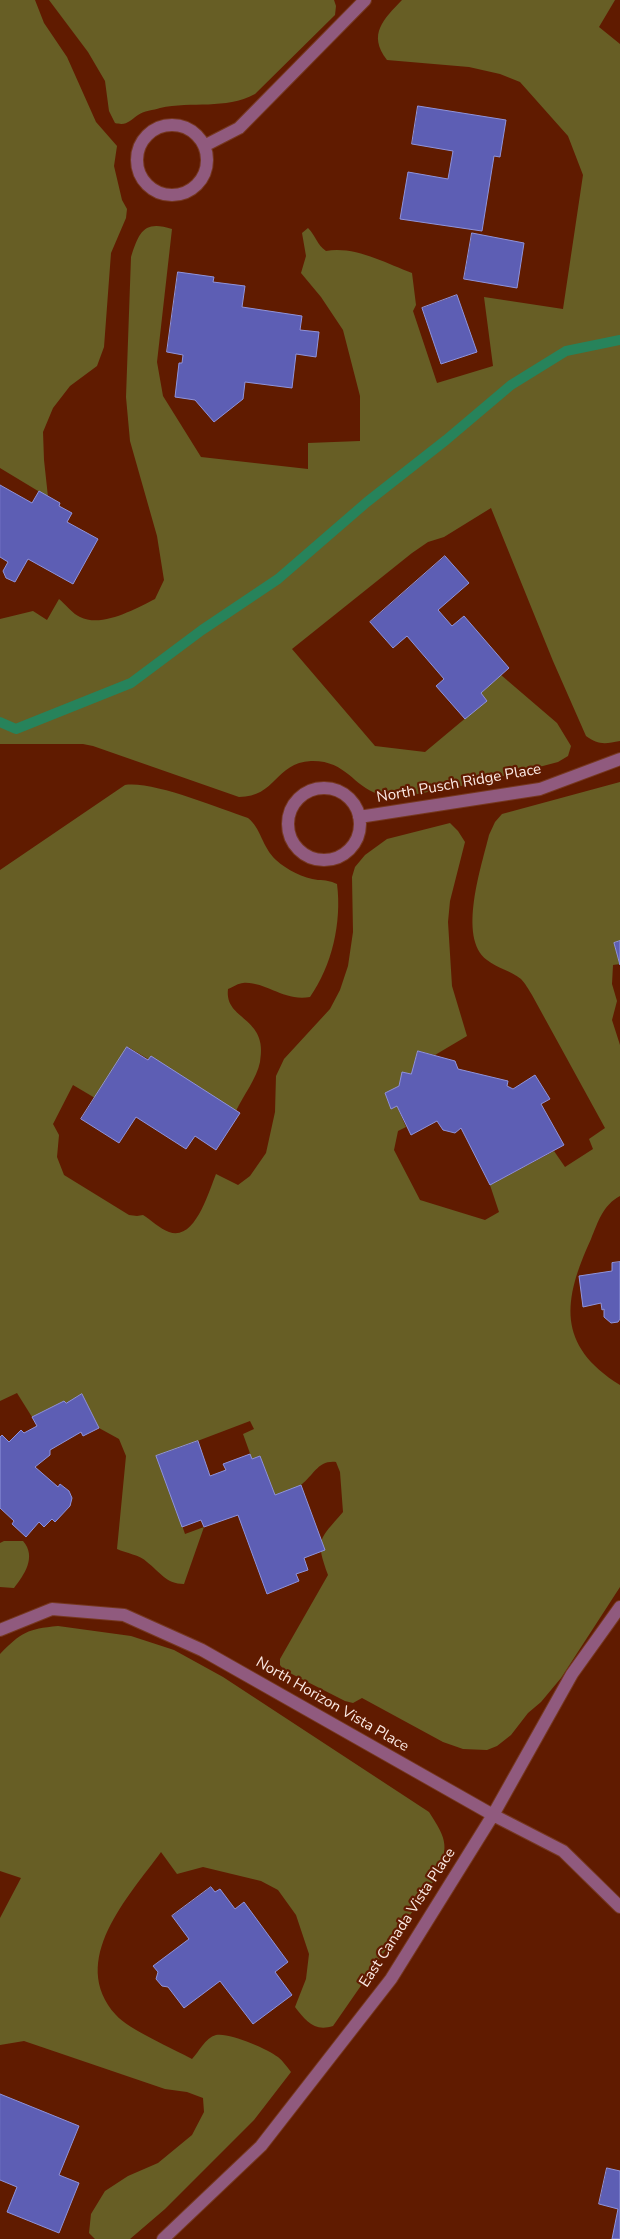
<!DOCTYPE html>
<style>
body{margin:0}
canvas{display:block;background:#601b00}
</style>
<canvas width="620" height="2239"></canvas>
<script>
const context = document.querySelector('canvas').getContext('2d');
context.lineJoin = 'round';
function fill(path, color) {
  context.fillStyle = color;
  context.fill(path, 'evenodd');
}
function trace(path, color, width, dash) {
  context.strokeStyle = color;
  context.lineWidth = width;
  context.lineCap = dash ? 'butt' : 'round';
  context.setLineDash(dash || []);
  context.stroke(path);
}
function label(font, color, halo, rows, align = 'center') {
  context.font = font + ' "Nunito Sans",sans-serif';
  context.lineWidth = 4.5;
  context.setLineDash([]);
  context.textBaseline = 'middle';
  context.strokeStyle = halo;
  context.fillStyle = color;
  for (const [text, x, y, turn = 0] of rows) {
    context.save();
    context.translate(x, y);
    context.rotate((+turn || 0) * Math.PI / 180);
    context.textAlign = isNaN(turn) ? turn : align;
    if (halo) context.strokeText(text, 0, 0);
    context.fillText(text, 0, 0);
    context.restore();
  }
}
fill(new Path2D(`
 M0,0h35l9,23 23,34 29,65 21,24 -3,20 8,34 5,9 -1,9 -15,35 -7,94 -7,19 -27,20 -17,22 -10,24 1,28 4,37 -48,-29z
 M49,0h285l2,6 -1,9 -80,79c-30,16 -63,7 -95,14 -6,2 -17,3 -22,7 -9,6 -11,11 -23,8l-6,-12 -4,-30 -17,-29z
 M402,0h213l-16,27 21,17v697c-15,3 -22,4 -34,-5l-33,-75 -62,-153 -47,29 -16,5 -16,11 -120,96 83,97 50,6 61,-51 -5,-8 20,-18 56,48 14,23 -3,10 -10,6c-43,11 -86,23 -130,30 -16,3 -34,7 -50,2 -25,-8 -32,-34 -67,-33 -36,2 -35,36 -72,36l-146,-51 -10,-2h-83v-125l33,-8 14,9 12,-21c6,5 14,15 21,18 22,11 55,-8 75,-18l9,-19 -7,-44 -27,-95 -4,-44 5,-140c8,-25 13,-37 41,-28l-15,133 6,34 38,61 107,12v-26l52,-2v-45l-17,-66 -22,-33 -20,-24 5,-17 -4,-23 6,-5c8,8 9,17 18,23 29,-5 59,12 86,22l4,32 -3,6 24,72 56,-17 -9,-69 79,12 20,-134 -15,-39 -48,-54 -20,-8 -31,-7 -82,-7c-20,-26 -3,-41 15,-60z
 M620,782v159l-6,2 6,21 -7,1 -1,19 5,17 -5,19 8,25v151c-17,9 -22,26 -29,43 -28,61 -35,106 29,146v202l-59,91 -20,24 -13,11 -17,22 -14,11 -10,4 -24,-1 -20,-7 -81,-44 -9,5 -8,-2 -61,-31 -4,-5v-6l48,-84c-13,-36 -9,-35 15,-63l-3,-40 -4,-10c-18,-2 -22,13 -35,23 -7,5 -18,7 -26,10l-15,-39 -8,3 -9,-25 11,-5 -4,-8 -92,35 27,78 19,-7 -20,57c-18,0 -24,-12 -37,-22 -7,-7 -21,-9 -30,-13l9,-93 -7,-17 -20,-11 -17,-34 -16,9 -2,-2 -32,16 -15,-24 -17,8v-531l125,-85c29,-4 92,23 123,33 13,10 14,29 28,42 11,10 27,18 42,20 8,0 12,1 19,4 5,38 -5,82 -27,113 -26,5 -45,-16 -67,-14 -4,0 -10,4 -15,6 -4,32 41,27 32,73 -3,16 -17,34 -24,49l-108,-64 -33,51 -22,-13 -20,39 6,11 -2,22 7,18 65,40 8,1 6,-1c8,5 17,14 26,17 26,10 40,-41 47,-58l22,11 12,-9 16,-23 9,-41 1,-36 8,-17 46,-50 10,-19 8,-24 5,-34 -1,-55 3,-10 10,-12 22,-16 63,-16 8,8 7,11 -15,59 -2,21 4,64 15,50 -32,19 -17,-4 -7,23 -9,-2 -3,14 -14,7 6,16 6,-3 9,21 -8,4 -4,19 26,50 65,20 14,-8 -9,-27 64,-34 11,16 28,-18 -4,-10 16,-11 -73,-133c-3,-5 -7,-12 -11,-16 -10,-8 -24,-11 -34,-19 -30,-22 -5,-95 2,-125l6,-13 7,-8z
 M4,1541h19c14,16 1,34 -9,47l-14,-1v-44z
 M58,1626l73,10 43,14 49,27 206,135c19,29 20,35 6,67l-102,147c-19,6 -27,-5 -38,-19l11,-28 3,-25 -13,-39 -18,-25 -17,-9 -58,-14 -26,7 -16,-22c-32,44 -94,109 -45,163 12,14 58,34 76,44 7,-7 13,-21 24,-24 13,-3 52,14 62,22 5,4 9,10 13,15l-37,48 -89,89 -35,30h-35l-6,-6 2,-19 14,-23 23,-15 30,-13 34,-28 12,-23 -1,-14 -16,-6 -22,-3 -141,-48 -24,4v-127l21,-40 -21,-7v-217c22,-22 27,-25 58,-28z`), '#675e25');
trace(new Path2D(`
 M0,722l16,7 115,-46 71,-53 76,-51 89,-77 79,-62 65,-55 55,-34 54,-11`), '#27835b', 10);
const building = new Path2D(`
 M418,106l88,14 -6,37 -6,-1 -12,75 -82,-12 8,-47 40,7 5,-28 -41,-7z
 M472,233l52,10 -7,45 -53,-9z
 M178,272l36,5 -1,5 32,4 -3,21 60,9 -2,14 19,2 -3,25 -20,-3 -4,34 -47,-6 -2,17 -29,23 -19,-22 -20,-3 4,-34h3l1,-8 -16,-3z
 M457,295l20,57 -36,12 -19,-56z
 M0,485l32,18 7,-12 21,12 -1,3 13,7 -5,9 31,17 -25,45 -45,-25 -13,23 -9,-4 -3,-7 5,-9 -8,-5z
 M445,556l24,27 -31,27 14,16 12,-10 45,52 -28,25 6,8 -22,18 -29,-33 8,-7 -37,-43 -14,12 -23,-26z
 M620,941v24l-6,-22z
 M127,1047l21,13 3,-4 89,57 -24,37 -21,-14 -9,13 -50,-32 -17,26 -38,-24z
 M418,1051l37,10 3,8 50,12 -1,5 6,3 22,-14 15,24 -9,5 23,41 -74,40 -29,-57 -6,5 -12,-3 -6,-9 -26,14 -14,-29 -6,3 -6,-16 14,-7 3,-14 9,2z
 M620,1262v57l-2,3 -7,1 -7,-6v-8l-2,1 -1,-7 -18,4 -4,-31 33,-5v-8z
 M82,1394l17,34 -16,8 -2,-4 -31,18v5l-15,12 23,20 2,-3 9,7 3,7 -2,8 -15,16 -3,-3 -8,8 -5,-5 -13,15 -14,-13 2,-3 -14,-13v-71l2,-2 7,7 12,-12 3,3 13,-7 -5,-9 32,-16 2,2z
 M198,1441l12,35 16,-6 -3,-6 27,-10 2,5 8,-3 15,39 26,-10 24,65 -21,8 4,12 -12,4 3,7 -32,13 -29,-79 -34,12 -3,-7 -19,7 -26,-71z
 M211,1887l4,5 5,-3 15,20 9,-7 44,60 -13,10 17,23 -39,29 -33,-43 -36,27 -16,-21 -6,-1 -6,-7 2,-7 -5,-6 36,-27 -17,-23z
 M0,2094l79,32 -20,49 20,8 -20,50 -52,-21 10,-25 -17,-7z
 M607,2168l13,3v68h-8l6,-30 -19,-5z`);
fill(building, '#5d5eb4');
trace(building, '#8f93db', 1);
const minor = new Path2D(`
 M137 160a35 35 0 1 1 70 0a35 35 0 1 1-70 0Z
 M204,146l35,-18 126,-128
 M288 824a36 36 0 1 1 72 0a36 36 0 1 1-72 0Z
 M359,817l181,-28 80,-30
 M0,1630l52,-21 72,6 78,35 291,165 70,36 57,56
 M163,2239l98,-93 130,-167 102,-164 79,-141 48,-67`);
trace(minor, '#763820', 14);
trace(minor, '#905a7e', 12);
label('15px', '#fbe9e3', '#601b00', [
 ["North Pusch Ridge Place",459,784,-10],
 ["North Horizon Vista Place",332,1705,30],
 ["East Canada Vista Place",408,1918,-57]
]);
</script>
